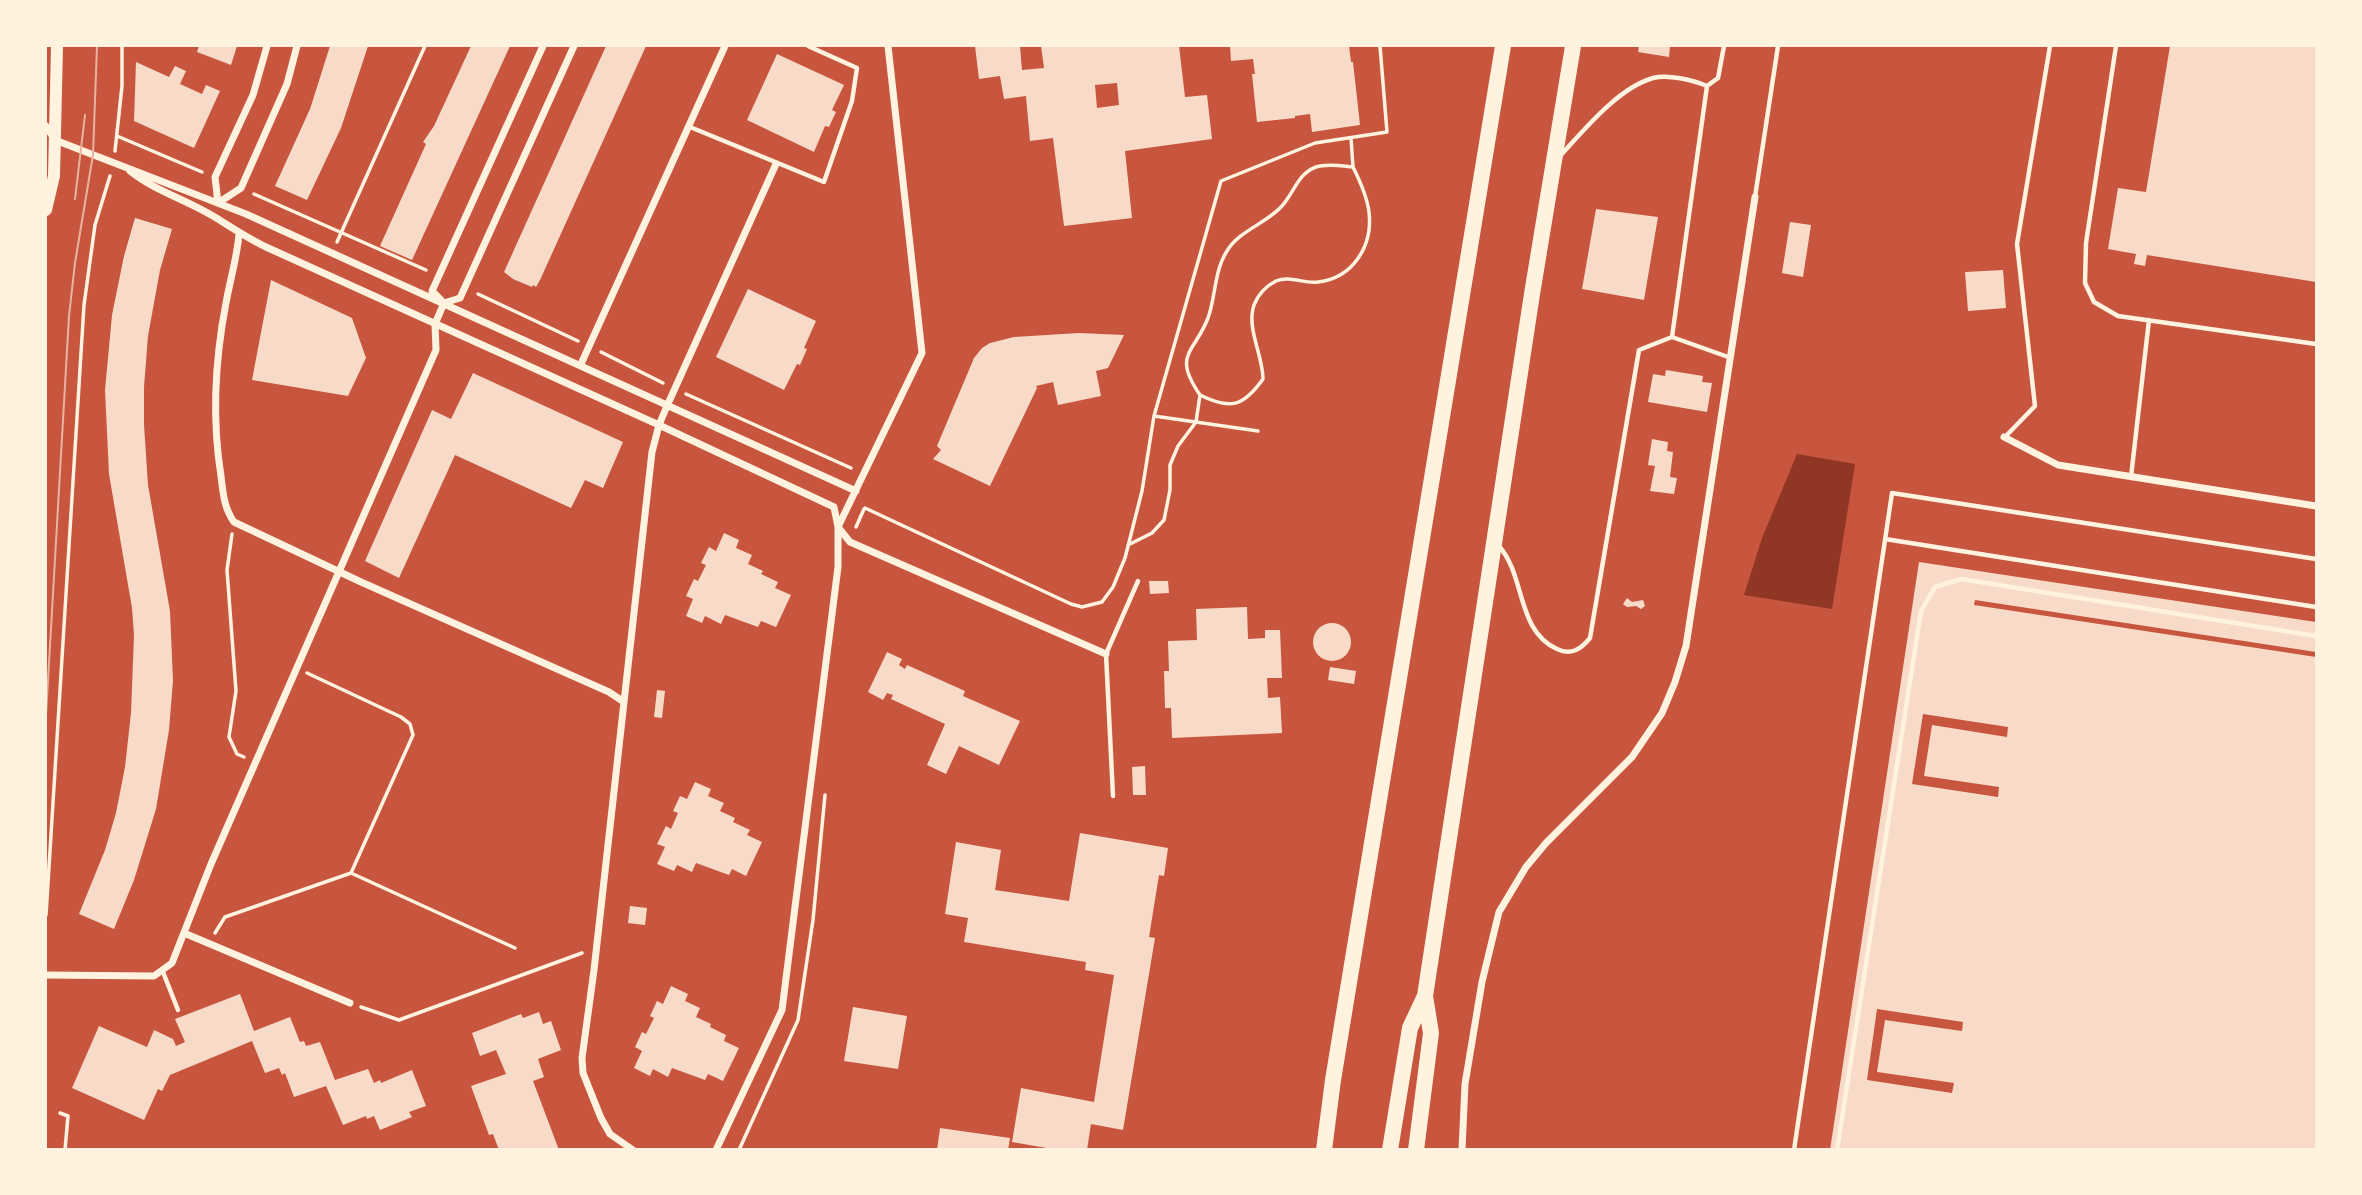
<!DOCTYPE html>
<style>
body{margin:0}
#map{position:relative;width:2362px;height:1195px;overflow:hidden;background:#c8553d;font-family:"PT Sans Narrow",sans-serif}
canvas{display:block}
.frame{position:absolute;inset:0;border:47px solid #fff3e0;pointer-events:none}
</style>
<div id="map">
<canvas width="2362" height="1195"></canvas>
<div class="frame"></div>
</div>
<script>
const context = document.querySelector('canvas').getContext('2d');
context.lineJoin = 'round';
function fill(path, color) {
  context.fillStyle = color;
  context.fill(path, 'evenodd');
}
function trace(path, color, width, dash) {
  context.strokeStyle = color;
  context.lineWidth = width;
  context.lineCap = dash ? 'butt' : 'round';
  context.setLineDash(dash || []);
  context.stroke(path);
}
fill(new Path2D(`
 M1797,454l58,10 -23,145 -88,-14 18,-57z`), '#8f3625');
fill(new Path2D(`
 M199,46h38l-6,19 -34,-13z
 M330,46h38l-27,82 -34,72 -32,-14 35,-77z
 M471,46h39l-98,214 -32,-14 46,-102 -3,-2 11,-16z
 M606,46h40l-106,234 -4,7 -3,-2 -1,2 -19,-8 -9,-7z
 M975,46h45l2,24 22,-2 -3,-22h138l6,51 22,-2 5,44 -87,12 7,67 -68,8 -11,-88 -23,3 -4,-45 -22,3 -4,-23 -21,3zM1117,83l2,22 -22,3 -2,-23z
 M1230,46h119l2,16h2l7,63 -48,7 -2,-18 -15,2v2l-38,4 -5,-48h3l-2,-15 -22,2z
 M1639,46h31l-1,11 -31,-5z
 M2170,46h146v236l-169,-27 -2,11 -11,-2 2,-10 -28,-5 10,-61 28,4z
 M777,54l67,31 -12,25 4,2 -7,15 -4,-1 -11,26 -67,-32z
 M136,62l33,15 6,-11 11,5 -6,13 22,10 4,-9 14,6 -26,57 -60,-27z
 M1596,209l62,8 -14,83 -62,-11z
 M135,218l37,11 -12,41 -12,66 -4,51v38l4,60 22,126 3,70 -4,49 -13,79 -22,71 -20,49 -35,-15 26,-64 11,-37 9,-46 6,-54 3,-78 -2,-27 -23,-134 -4,-84 7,-75 12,-59z
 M1790,222l21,3 -8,52 -21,-4z
 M2003,270l3,38 -38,3 -3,-39z
 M271,280l81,38 14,40 -18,38 -96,-16z
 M748,289l68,32 -12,27 3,1 -7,16 -3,-1 -13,26 -68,-33z
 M1079,333l45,2 -16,33 -12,3 5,25 -43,9 -5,-23 -17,4 1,2 -47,98 -57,-27 8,-9 -4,-4 37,-88 8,-10 8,-5 24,-6z
 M1666,370l37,6 -1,6 10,1 -5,29 -59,-10 5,-28 12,2z
 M473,373l150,69 -20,46 -18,-8 -14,28 -116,-53 -56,123 -34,-17 67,-151 19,9z
 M1652,439l16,3 -1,9 6,1 -3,25 7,1 -3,16 -24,-3 5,-25 -7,-1z
 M724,533l15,7 -3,8 16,7 -4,9 15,7 -2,3 17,8 -3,6 16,7 -15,32 -15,-6 -3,6 -33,-12 -4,9 -16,-8 -3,7 -16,-7 7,-17 -7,-3 8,-17 4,2 8,-16 -5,-2 8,-16 7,4z
 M1919,562l397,60v30l-341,-52 -1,5 342,52v493h-486zM1923,714l85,13 -1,10 -75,-12 -8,51 75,11 -1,10 -86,-13zM1877,1009l86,13 -1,9 -77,-11 -8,52 77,11 -2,10 -85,-13z
 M1149,581h19l1,12 -19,1z
 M1627,598l5,4 11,-2 2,6 -4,3 -5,-3 -9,1 -4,-3z
 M1247,607l1,32 17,-1v-8h15l2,48h-15l1,20 12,-1 2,36 -110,5 -1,-30h-6l-1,-37h5l-1,-30 29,-1 -1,-31z
 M1313 642a19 19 0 1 1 38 0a19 19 0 1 1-38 0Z
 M887,652l15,7 -3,6 6,4 2,-4 58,26 -2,5 57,25 -21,44 -40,-19 -13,28 -19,-9 18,-41 -54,-25 2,-4 -6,-2 -4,7 -15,-8z
 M1330,667l26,4 -2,13 -26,-4z
 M657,690l8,1 -3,27 -8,-1z
 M1145,766l1,29h-13l-1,-28z
 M695,782l16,7 -3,7 16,7 -4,8 15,7 -2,4 17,8 -3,5 15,7 -16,34 -14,-7 -3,6 -33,-12 -4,9 -15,-7 -3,6 -17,-7 8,-17 -8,-3 9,-18 5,3 7,-16 -5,-2 7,-15 7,3z
 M1080,833l88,15 -4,28 -5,-1 -10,62 6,1 -32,192 -32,-6 -4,26h-29l-46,-8 9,-54 73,14 20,-127 -29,-5 1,-8 -122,-20 4,-24 -23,-4 11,-72 45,8 -6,40 74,11z
 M630,906l17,2 -2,17 -17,-2z
 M671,986l17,8 -3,7 15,7 -4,9 15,7 -1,3 16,8 -2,6 15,7 -16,33 -15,-7 -3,6 -33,-12 -4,9 -15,-8 -3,7 -16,-8 8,-17 -7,-4 7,-15 4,2 8,-16 -4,-2 7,-15 6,3z
 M240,994l14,37 36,-14 10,25 4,-1 2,5 14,-4 15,38 33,-11 6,14 6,-3 1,3 31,-13 14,36 -17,6 3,5 -32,13 -6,-14 -7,3 -1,-3 -23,9 -17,-39 -32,11 -9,-24 -3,2 -3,-7 -14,5 -13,-32 -82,34 -8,16 -4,-2 -14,31 -72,-32 27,-62 48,21 7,-17 19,9 3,7 9,-4 -10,-23z
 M853,1007l54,9 -9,53 -54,-8z
 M539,1012l4,12 8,-3 10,29 -23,9 6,18 -11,4 26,69h-60l-6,-16 -4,1 -18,-49 35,-12 -10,-24 -16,6 -8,-23 49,-19 2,4z
 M940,1128l70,10 -2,12h-71z`), '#f7dbc8');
trace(new Path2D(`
 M117,136l85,36
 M1351,138l2,29
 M115,151l7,-65v-40
 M254,194l172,76
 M337,242l88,-196
 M478,294l100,47
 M601,352l62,31
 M686,394l165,74
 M1154,416l104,15
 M865,508l206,96 11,3 20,-5 11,-15 12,-29 17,-67 12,-75 67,-235 94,-38 72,-11 -7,-86
 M856,527l8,-18
 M232,534l-5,36 9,121 -7,46 8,17 7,3
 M1128,545l24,-12 12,-13 6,-30v-25l8,-19 18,-24 4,-27c-28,-41 -6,-41 8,-77 8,-22 6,-47 19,-67 12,-20 38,-27 54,-44 12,-12 17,-34 35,-40 11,-4 26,-1 37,0 7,14 14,29 16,45 4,34 -16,66 -51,70 -14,2 -28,-7 -42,-1 -10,5 -18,14 -22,24 -8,23 9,50 9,74 -20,28 -33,31 -63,16
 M307,673l94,44 9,7 3,11 -62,138 164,75
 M46,915l38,-610 11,-80 15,-49
 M215,933l10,-16 126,-44
 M361,1007l38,13 183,-67
 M60,1113l8,3 -3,34
 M739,1150l59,-130 15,-100 12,-125`), '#fff3e0', 3.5);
trace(new Path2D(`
 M1724,46l-6,32 -11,8 -35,251 59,21
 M2116,46l-30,197 -1,40 9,19 24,14 198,28
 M690,127l134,55 28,-81 5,-33 -49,-22
 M1560,156c24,-26 58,-68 93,-78 15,-4 40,2 54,8
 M1755,197l23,-151
 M2005,437l30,-31 -18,-162 33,-198
 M2131,477l18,-157
 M1885,539l431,68
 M1499,546c27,31 17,84 58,103 14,7 24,0 33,-11l49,-288 33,-13
 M1113,796l-7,-142 32,-73
 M163,972l15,38
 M1794,1150l98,-657 424,66
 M1837,1150l84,-539 14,-24 26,-8 355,57`), '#fff3e0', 4.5);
trace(new Path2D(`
 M267,46l-14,49 -38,82 3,26 23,-15 46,-104 10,-38
 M46,126l9,14 191,74 610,277
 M130,171c25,20 55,28 83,45 18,11 34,22 53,31l393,178 175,82 4,20 12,15 256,112
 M239,234c-2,24 -9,46 -13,69 -11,57 -14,117 -5,173 2,17 3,32 13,46l127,60 248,110 15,10
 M441,300l-9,-9 111,-245
 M581,364l144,-318
 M2004,437l54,28 258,41
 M184,933l166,70
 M46,975l108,1 18,-13 39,-99 225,-514 -1,-26 9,-21 16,-5 114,-252
 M633,1150l-23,-16 -9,-16 -18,-45 -1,-15 12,-88 58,-518 7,-27 8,-19 109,-242
 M716,1150l66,-140 56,-443v-40l84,-174 -34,-307
 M1462,1150l3,-66 17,-102 17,-70 27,-45 20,-24 86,-86 30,-44 13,-31 11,-36 69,-449`), '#fff3e0', 7);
trace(new Path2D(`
 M46,210l8,-34 3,-130`), '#fff3e0', 12);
trace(new Path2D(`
 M1324,1150l9,-70 170,-1034
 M1390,1150l20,-122 15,-32
 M1416,1150l15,-117 -6,-37 107,-702 41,-248`), '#fff3e0', 16);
trace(new Path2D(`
 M75,199l10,-84
 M46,715l23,-399 6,-53 18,-108 4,-109`), '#e9b49f', 2);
</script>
